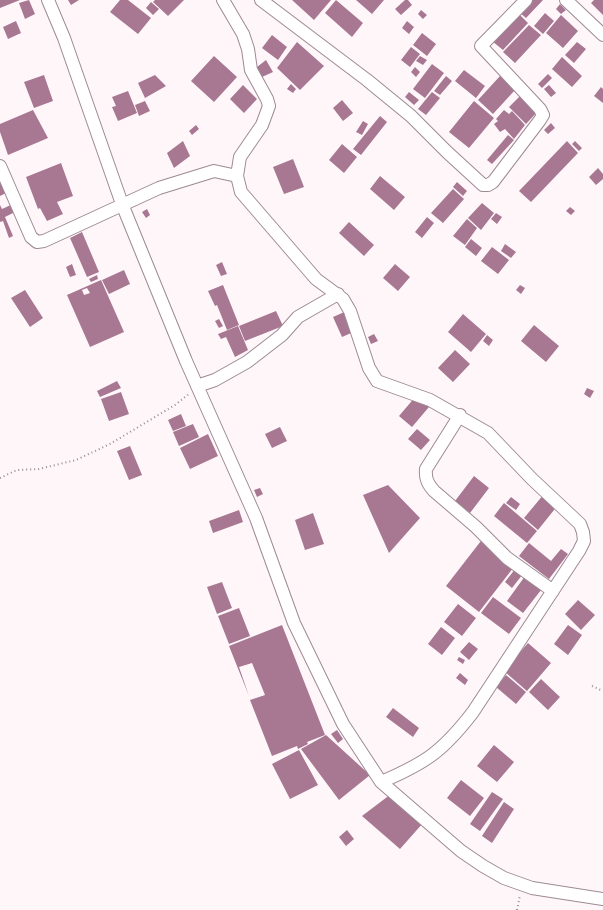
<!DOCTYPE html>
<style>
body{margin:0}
canvas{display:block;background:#fff6fa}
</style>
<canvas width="603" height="910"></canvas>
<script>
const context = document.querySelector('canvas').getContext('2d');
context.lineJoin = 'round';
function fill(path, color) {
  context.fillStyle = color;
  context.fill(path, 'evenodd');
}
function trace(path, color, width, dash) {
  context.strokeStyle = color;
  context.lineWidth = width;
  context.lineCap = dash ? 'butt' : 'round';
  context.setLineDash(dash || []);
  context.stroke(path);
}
fill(new Path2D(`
 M0,0h20l-20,8z
 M29,0l6,14 -10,5 -6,-16z
 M68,0h11l-8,5z
 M120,0h8l23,18 -13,16 -28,-22z
 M155,0h29l-16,16 -15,-14z
 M292,0h39l-17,20z
 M336,0l27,23 -11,14 -27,-24z
 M356,0h28l-12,14z
 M405,0h3l4,5 -11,10 -6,-6z
 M533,0h10l-17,18 -6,-5z
 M594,0h9v15l-12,-12z
 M151,2l8,7 -6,6 -7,-7z
 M560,4l6,6 -5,4 -5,-5z
 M421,10l6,5 -4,4 -5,-5z
 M518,13l10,10 -25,27 -11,-9z
 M545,13l9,8 -11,13 -9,-8z
 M561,15l17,16 -15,17 -17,-15z
 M16,21l5,12 -13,6 -5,-12z
 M407,21l7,6 -5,7 -7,-6z
 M529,25l12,10 -26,28 -12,-11z
 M422,33l14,11 -9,12 -14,-11z
 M272,35l15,12 -9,13 -16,-12z
 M297,42l27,24 -24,24 -23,-22z
 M577,42l9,7 -12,14 -9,-8z
 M411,47l9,7 -10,13 -9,-7z
 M214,56l23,21 -23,25 -23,-21z
 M420,56l7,4 -4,5 -7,-4z
 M562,57l20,19 -10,11 -20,-18z
 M266,60l7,12 -11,5 -5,-10z
 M432,64l12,9 -19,25 -12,-9z
 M415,67l5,5 -4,5 -5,-5z
 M464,70l21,16 -9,12 -21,-17z
 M548,74l4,4 -10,10 -4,-4z
 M44,75l9,26 -19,7 -10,-26z
 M155,75l11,11 -21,12 -7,-15z
 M446,76l6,5 -12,14 -6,-4z
 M500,76l15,14 -22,24 -15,-14z
 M291,84l5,5 -3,4 -6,-4z
 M243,85l14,14 -13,14 -14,-14z
 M549,85l7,8 -5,4 -7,-8z
 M601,87l2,2v14l-9,-7z
 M128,91l9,22 -19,8 -6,-14 4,-1 -4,-9z
 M409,92l10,8 -5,5 -9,-8z
 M432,92l8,6 -14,17 -8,-6z
 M522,94l16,17 -12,13 -17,-17z
 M342,100l11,13 -10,8 -10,-13z
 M145,101l5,10 -11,5 -4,-11z
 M474,101l20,17 -25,30 -20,-16z
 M33,110l15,28 -40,17 -8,-23v-8z
 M504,110l5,4 3,-3 13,14 -11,14 -9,-10 -5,3 -6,-8 4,-3 -2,-2z
 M380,116l7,6 -26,33 -8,-6z
 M363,121l5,3 -6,11 -6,-3z
 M551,123l4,5 -7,6 -4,-4z
 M196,125l3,4 -7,6 -3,-4z
 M508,135l6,5 -22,24 -5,-4z
 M183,141l7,15 -16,12 -7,-15z
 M567,141l11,12 -47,49 -12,-11z
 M575,141l7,7 -3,3 -7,-7z
 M342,144l15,13 -13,16 -15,-13z
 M293,159l11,28 -20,7 -11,-27z
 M61,163l12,33 -16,6 6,12 -16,7 -7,-13 -2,1 -12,-32z
 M598,168l5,6v5l-7,6 -7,-8z
 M0,172l8,20 -8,4z
 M380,176l25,21 -11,13 -24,-21z
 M457,182l10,9 -4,5 -10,-9z
 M453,189l11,10 -21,24 -12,-10z
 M482,203l12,10 -13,17 -13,-12z
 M13,204l2,8 -10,5 8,19 -4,2 -6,-17 -3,1v-17l2,4z
 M570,207l5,4 -4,4 -5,-4z
 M147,209l3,6 -4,3 -4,-6z
 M496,213l6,4 -5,7 -6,-5z
 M427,217l7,6 -12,15 -7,-6z
 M467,219l10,9 -12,17 -12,-9z
 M349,222l25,23 -10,11 -25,-23z
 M82,232l17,40 -12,5 -17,-39z
 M471,239l11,9 -6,8 -11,-9z
 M505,244l11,8 -5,6 -10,-7z
 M492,247l17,13 -11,14 -17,-13z
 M222,262l5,12 -6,2 -5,-11z
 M72,264l4,11 -6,2 -4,-10z
 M395,264l15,13 -12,14 -15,-13z
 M124,270l6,14 -21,10 -7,-14z
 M97,275l1,4 -7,3 -2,-3z
 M101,280l23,52 -34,15 -23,-52zM87,288l3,5 -6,2 -2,-5z
 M223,285l16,40 -12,5 -10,-25 -2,1 -7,-15z
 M520,285l5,3 -4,6 -5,-4z
 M25,290l18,28 -13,9 -19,-29z
 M349,310l9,20 -16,7 -9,-20z
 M276,311l7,15 -38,15 -6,-15z
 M463,314l23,20 -15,18 -23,-20z
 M219,319l4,7 -4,2 -4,-7z
 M534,325l25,21 -13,16 -25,-21z
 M238,326l10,24 -13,7 -9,-20 -5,2 -3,-5z
 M374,334l4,7 -7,3 -3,-7z
 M487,335l6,5 -4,6 -6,-5z
 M455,350l15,14 -17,18 -15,-14z
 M117,381l4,7 -21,9 -3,-6z
 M587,388l7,3 -4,7 -6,-4z
 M121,392l8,22 -20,7 -8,-22z
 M416,396l13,11 -17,20 -13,-11z
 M181,414l5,12 -13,5 -5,-11z
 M193,424l6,13 -20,9 -6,-14z
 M280,427l7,14 -15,7 -7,-14z
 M417,429l13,11 -9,10 -13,-11z
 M208,434l10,22 -28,13 -10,-21z
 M130,446l12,29 -13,5 -12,-29z
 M474,476l15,12 -19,25 -15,-12z
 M388,485l32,33 -31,35 -26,-58z
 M260,488l3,6 -6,3 -3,-7z
 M544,494l14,11 -20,25 -14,-12z
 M511,497l9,7 -4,6 -10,-7z
 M504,503l33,28 -10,12 -33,-27z
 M239,510l4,12 -30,11 -4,-12z
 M313,513l11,31 -19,6 -10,-30z
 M484,537l33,26 -38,49 -33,-26z
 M529,543l22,18 10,-12 7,5 -19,25 -30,-23z
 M519,564l7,6 -14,18 -7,-6z
 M528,572l17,13 -22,28 -16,-12z
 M222,582l10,26 -15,6 -10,-27z
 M493,597l28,21 -12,16 -28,-21z
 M578,600l17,15 -14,15 -16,-16z
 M458,604l18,14 -14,18 -18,-14z
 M239,608l11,28 -21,8 -11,-28z
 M282,625l43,110 -18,7 1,2 -10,5 -1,-3 -25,10 -22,-56 15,-5 -13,-32 -13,4 10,29 -20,-50z
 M568,625l14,10 -14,20 -14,-11z
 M441,627l14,11 -13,17 -14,-11z
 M469,642l9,7 -9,11 -9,-8z
 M528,643l23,20 -24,28 -23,-20z
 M459,657l6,3 -2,4 -6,-4z
 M460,673l8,7 -3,5 -9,-7z
 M506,675l20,17 -10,12 -20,-17z
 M541,679l19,18 -12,13 -19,-18z
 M393,708l26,20 -6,9 -27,-20z
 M337,730l6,9 -5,4 -7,-9z
 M326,735l44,40 -31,25 -38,-51z
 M494,745l20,17 -17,20 -20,-16z
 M299,750l19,35 -28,14 -18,-35z
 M461,780l23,18 -14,18 -23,-18z
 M492,792l11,7 -23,32 -10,-7z
 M391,794l32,29 -23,26 -38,-33z
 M504,802l10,7 -22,34 -10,-7z
 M347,830l7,9 -8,7 -7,-9z`), '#a87892');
const minor = new Path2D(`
 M48,0l16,38 58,166 64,157 70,157 38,105 49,101 38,58 80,69 22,15 21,12 28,10 71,11
 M223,0l20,34 5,15 3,21 16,29 2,7 -7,19 -22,32 -3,19 4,16 75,87 27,20 7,12 19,57 8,13 53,19 58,33 44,46 48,45 3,8 1,9 -5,10 -106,161c-30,39 -47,51 -92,70
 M261,0l106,80 44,36 36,36 36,33h5l5,-3 47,-62 3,-5 -3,-6 -59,-63 45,-46
 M566,0l37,35
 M0,166l31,71 6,5 7,-1 115,-53 55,-17 23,5
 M197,386l18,-6 32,-18 35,-27 16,-18 40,-23
 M460,415l-34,54c-1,10 2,15 8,22l42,36 31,31 46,33`);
trace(minor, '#9d8a94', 14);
trace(new Path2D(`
 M0,478l17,-8 22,-1 37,-9 34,-16 65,-39 14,-11
 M592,686l11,5
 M517,910l3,-15`), '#968d91', 2, [1, 3]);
trace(minor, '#fff', 12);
</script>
